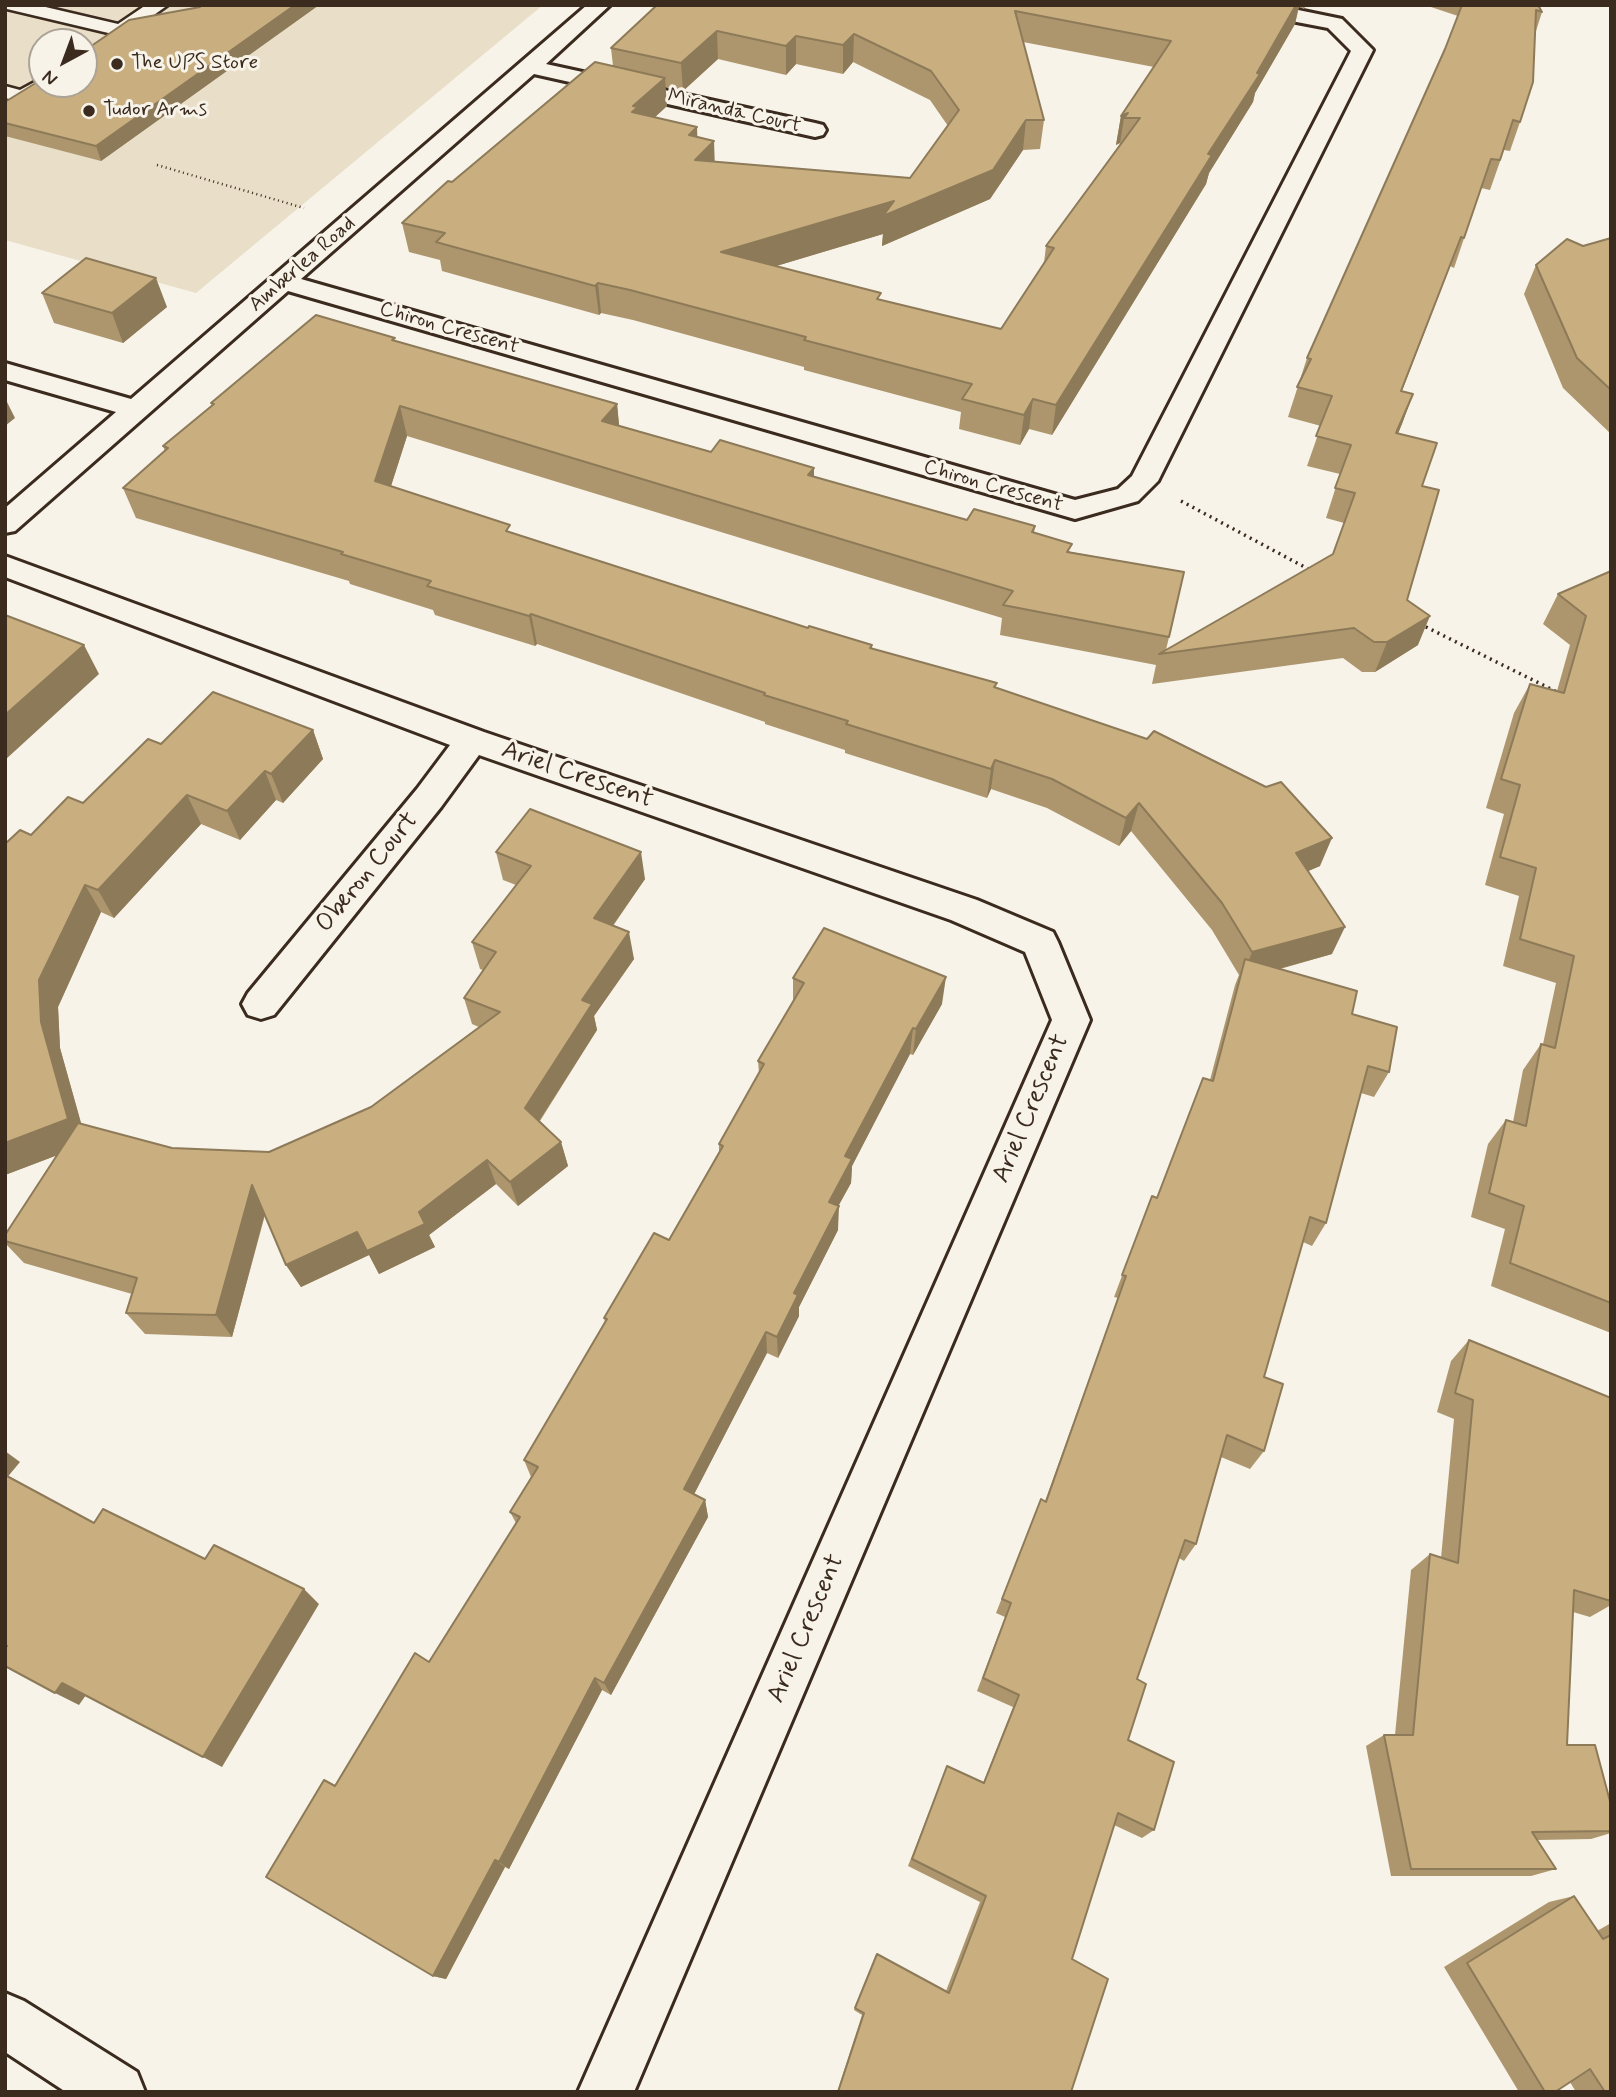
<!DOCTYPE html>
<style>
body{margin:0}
#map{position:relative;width:1616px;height:2097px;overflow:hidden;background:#f7f3e8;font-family:Mynerve,sans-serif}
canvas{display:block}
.frame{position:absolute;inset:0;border:7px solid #3b2a1e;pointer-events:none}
.north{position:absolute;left:28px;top:28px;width:70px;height:70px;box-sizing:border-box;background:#f7f3e8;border:2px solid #aca397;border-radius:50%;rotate:221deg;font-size:19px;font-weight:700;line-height:28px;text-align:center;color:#3b2a1e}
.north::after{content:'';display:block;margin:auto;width:24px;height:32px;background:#3b2a1e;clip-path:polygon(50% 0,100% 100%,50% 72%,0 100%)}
</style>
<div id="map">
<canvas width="1616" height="2097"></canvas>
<div class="frame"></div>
<div class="north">N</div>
</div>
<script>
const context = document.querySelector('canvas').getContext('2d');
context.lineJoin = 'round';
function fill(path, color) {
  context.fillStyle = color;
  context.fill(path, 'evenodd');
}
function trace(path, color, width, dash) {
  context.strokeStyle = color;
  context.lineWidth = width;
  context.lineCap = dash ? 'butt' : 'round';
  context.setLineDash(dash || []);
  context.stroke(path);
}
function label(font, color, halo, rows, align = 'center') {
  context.font = font + ' Mynerve,sans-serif';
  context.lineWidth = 6;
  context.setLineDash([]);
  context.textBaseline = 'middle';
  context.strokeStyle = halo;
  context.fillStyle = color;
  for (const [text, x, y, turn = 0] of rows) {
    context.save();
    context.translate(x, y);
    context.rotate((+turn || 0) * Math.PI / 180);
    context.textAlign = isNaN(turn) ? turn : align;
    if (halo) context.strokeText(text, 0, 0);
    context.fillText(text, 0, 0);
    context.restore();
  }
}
fill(new Path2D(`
 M5,5h538l-347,288 -191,-53zM42,42h42v42h-42z`), '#e9dec8');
const service = new Path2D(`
 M5,5h32l81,19 28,-19h22l-41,29 -6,2 -114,-27z
 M42,78v6h10c-14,18 -26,20 -47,14v-12l15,4z`);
const minor = new Path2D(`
 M587,5h23l-64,59 269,59 8,2 3,5 -3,5 -8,2 -281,-63 -233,205 774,221 43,-11 14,-13 219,-425 -23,-23 -89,-17 -7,-2 -3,-4h45l68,14 31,31 -215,431 -20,20 -63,18 -787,-228 -273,240 -10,2v-25l111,-96 -111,-32v-17l126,36z
 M5,556l479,176 493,168 76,32 5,10 32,78 -456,1072h-56l474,-1072 -27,-68 -74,-32 -472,-165 -38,52 -167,208 -13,4 -13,-4 -6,-11 6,-11 169,-204 33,-44 -445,-168z
 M5,1993l19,8 113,71 8,20h-79l-61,-40z`);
trace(service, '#3b2a1e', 5);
trace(minor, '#3b2a1e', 6);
trace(new Path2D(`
 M157,165l147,43`), '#3b2a1e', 2.5, [1, 3.5]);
trace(new Path2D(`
 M1181,501l131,70
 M1420,624l137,68`), '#3b2a1e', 3.5, [2, 4.5]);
fill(service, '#f7f3e8');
fill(minor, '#f7f3e8');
fill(new Path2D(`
 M319,5l-218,156 -96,-25v-34l195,-95z
 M657,5h649l-2,4 -5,-2 -4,17 -40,69 -2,9 -44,71 -3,11 -154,251 -23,-6 -9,16 -61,-16 2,-17 -157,-42v-3l-171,-47 -32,-7 -2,2 -157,-44 -2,-11 -31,-8 -7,-29 50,-41 161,-116 -2,-18zM1023,42l131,25 -33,49 -5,29 4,-2v1l-74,102 -2,17 -43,66 -120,-29 -105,-34 107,-32 -1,12 108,-47 33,-49 17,-1 4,-29zM718,59l68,16 10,-11 47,10 10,-12 77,38 18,26 -38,52 -195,-16 -18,-25 -42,-20 12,-11 -2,-19 18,4z
 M1425,5h113l4,7 -6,19 -16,91 -10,29 -6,-1 -14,40 -9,-2 -27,80 -4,-2 -48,125 11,3 -15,40 24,52 -15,114 11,45 -43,27h-13l-19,-14 -191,26 4,-19 -156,-30 2,-17 -595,-182 -16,50 120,46 297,96 64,17v4l124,39 324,178 -12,5 24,83 -52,15 72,45 37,58 -15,25 -13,-4 -35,130 -14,23 -9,-4 -39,135v74l-14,18 -29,-12 -25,87 -12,17 -5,-3 -42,121 -9,61 26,90 -12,8 -28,-13 -42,134 -1,133h-234l25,-77 -8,-5 23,-56 69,37 34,-89 -72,-36 39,-100 36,17 30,-76 -36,-16 28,-74 -9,-4 45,-114 4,2 73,-203 -4,-1 38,-101 5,2 53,-118 25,-95 4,-10 -27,-45 -81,-99 -12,15 -72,-38 -56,-19 -4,9 -142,-45v-3l-80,-26v-2l-228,-78 -2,2 -100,-31 -2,-5 -83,-26 -1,-3 -213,-63 -13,-30 42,-37 -2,-5 49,-41 -1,-2 184,-62 222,63 2,22 92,26 103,16v9l153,43 68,6 -1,7 37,19 113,20 -18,78 167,-96 11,-31 -18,-5 14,-44 -33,-8 14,-40 -33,-9 19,-59 138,-309 13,-33z
 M1611,238v196l-48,-46 -39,-94 12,-29z
 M42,293l125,14 -44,36 -69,-20z
 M1611,571v762l-120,-47 14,-57 -34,-12 17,-73 18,-24 7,2 10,-52 18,-26h2l13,-61 -53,-17 16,-70 -34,-11 19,-71 -18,-6 28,-95 16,-29 27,7 13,-46 -27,-21 15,-30z
 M313,730l10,29 -40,44 -7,-3 -36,40 -39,-16 -87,94 -13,-6 -43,95 2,41 21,76 91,24 97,4 102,-45 108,-80 -7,-3 -8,-26 19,-28 -3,-1 -8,-27 44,-57 -13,-5 -7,-28 149,27 -32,47 21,33 -40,57 3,14 -57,91 21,21 7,24 -50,40 -22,-22 -67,51 6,12 -56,27 -10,-19 -68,32 -15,-22 -21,-50 -33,122 -87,-3 -19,-21 6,-19 -108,-31 -19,-20v-8l52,-80 -52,20v-331l26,-9 52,-32 78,-59z
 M793,978l149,26 -29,51 -3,-1 -58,112 -1,17 -13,23v24l-39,77v9l-21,42 -11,-5 -73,141 11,6 3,17 -97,178 -9,-5 -93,179 -4,-2 -59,112 -13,-3 -98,-190 94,-124 87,-139 -6,-11 21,-35 -7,-17 81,-138 -1,-4 65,-78 50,-88v-8l40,-71 -1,-12 35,-58z
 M1469,1340l142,58v207l-21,12 -17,-5 -6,133 44,60v28l-20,6 -54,1 19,29 -25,7h-140l-25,-130 18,-11h11l16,-165 19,-16 11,4 13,-139 -17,-7 14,-51z
 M1574,1896l23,35 14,-8v169h-35l-6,-10 -15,10h-36l-75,-125 105,-65z`), '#ad966d');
fill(new Path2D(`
 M295,5h24l-218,156 -5,-15z
 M1296,5h3l-4,19 -40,69 -2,9 -44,71 -3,11 -154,251 4,-30 201,-332z
 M717,31l1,28 -35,32 -2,-28z
 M854,34l-1,28 -10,12v-29z
 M796,36v28l-10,11v-29z
 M665,78l2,28 -27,25 -8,-19 1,-6z
 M1128,113l-4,5 -4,25 -4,2 5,-29z
 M1026,120l-3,30 -33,49 -108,47 1,-12 -160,48 -2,-30 173,-51z
 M697,127l1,29 -9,-21z
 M714,141l1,29 -20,-10z
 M1461,237l-11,29 -60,155 11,-30z
 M156,278l11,29 -44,36 -11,-30z
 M598,283l3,30 -2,2 -4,-29z
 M1413,394l-11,30 -17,39 11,-30z
 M5,398l10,20 -10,8z
 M1033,399l-4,30 -9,16 4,-30z
 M617,404l3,30 -18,-13z
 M400,406l7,30 -24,75 -8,-30z
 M814,468v30l-6,-23z
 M531,614l6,30 -2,2 -6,-30z
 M1430,616l-12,29 -43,27 12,-30z
 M84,645l15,29 -94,86v-45z
 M313,730l10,29 -40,44 -12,-29z
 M995,760l-4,29 -4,9 4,-29z
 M265,771l11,29 -36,40 -13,-29z
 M187,795l14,29 -87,94 -16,-28z
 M1139,803l-8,28 -12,15 7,-28z
 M1332,838l-12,28 -35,15 11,-28z
 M641,852l4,27 -46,66 -5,-27z
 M85,885l16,27 -43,95 2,41 27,96 -82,31v-32l34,-163z
 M1345,927l-13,27 -90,25 10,-27z
 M629,932l5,27 -40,57 3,14 -65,102 -7,-24 57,-108z
 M946,977l-4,27 -29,51 3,-26z
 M913,1028l-3,26 -58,112 -1,17 -23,42 1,-23 16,-46z
 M561,1142l7,24 -50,40 -8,-24z
 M487,1160l9,24 -67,51 6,12 -56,27 -10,-19 -68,32 -15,-22 71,-33 62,-20z
 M252,1185l14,24 -34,128 -16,-22z
 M839,1206l-1,24 -39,77v9l-21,42 -1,-21 17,-44z
 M766,1332l1,21 -79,153 -4,-17z
 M5,1451l15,11 -15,18z
 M705,1500l3,17 -97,178 -7,-12z
 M304,1589l15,15 -97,163 -19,-10z
 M595,1678l7,12 -93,179 -10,-7z
 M62,1683l24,12 -7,10 -24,-12z
 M495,1860l10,7 -59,112 -13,-3z`), '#8d7a59');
const building = new Path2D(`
 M199,5h96l-199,141 -91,-23v-21l37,-23v5h42v-33l45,-31 71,-13z
 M657,5h639l-39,68 3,1 -52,80 4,1 -156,250 -23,-6 -9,16 -62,-16 10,-15 -168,-44 2,-3 -176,-47 -32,-7 -3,3 -159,-44 9,-9 -43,-10 46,-42 4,1 143,-120 70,16 -32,28 5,1 -6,5 65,15 -8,8 25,6 -19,19 215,18 49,-68 -28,-39 -77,-37 -11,11 -47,-9 -10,10 -69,-15 -36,32 -70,-15zM1015,11l156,30 -50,75 7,-3 -4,5h16l-94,128 8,2 -53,81 -124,-30 4,-6 -160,-41 173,-51 -11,15 110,-46 33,-50h18z
 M1462,5h76l4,7 -6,-2 -3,72 -13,40 -7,-2 -13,40 -9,-1 -27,79 -3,-1 -60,154 12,3 -17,39 41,10 -15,43 17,4 -32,110 23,16 -43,26h-13l-20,-14 -195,26 174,-100 22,-61 -20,-5 16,-43 -35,-9 16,-40 -35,-9 14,-28 -4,-1 138,-309z
 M1611,238v152l-34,-32 -41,-93 31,-26 16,7z
 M86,258l70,20 -44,35 -70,-20z
 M316,315l79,23 -3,2 225,64 -15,17 109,31 9,-12 94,28 -6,7 159,45 7,-11 61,17 -3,6 40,12 -5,8 117,20 -15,65 -166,-32 10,-14 -613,-185 -25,75 135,44 -4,6 302,97 1,-2 63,19 -2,3 127,35 -3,4 153,52 7,-8 112,56 15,-5 51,56 -36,15 49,74 -93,25 -30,-49 -83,-100 -13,15 -74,-39 -57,-19 -4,9 -145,-45 2,-3 -84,-26 1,-2 -234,-79 -2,2 -102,-30 4,-5 -90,-27 2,-2 -220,-64 45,-40 -5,-2 51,-42 -3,-1z
 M1611,571v732l-101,-40 14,-57 -35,-13 17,-73 20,6 15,-82 14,4 19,-92 -54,-17 16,-71 -36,-11 20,-72 -19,-6 29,-95 34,9 22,-77 -28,-22z
 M5,615l79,30 -79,70z
 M213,692l100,38 -42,44 -6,-3 -38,40 -40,-16 -89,95 -13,-5 -46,95 2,42 27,97 -63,24v-299l15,-14 11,5 37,-38 15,6 65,-64 13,5z
 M530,809l111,43 -47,66 35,14 -47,68 10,4 -67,104 36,34 -51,40 -23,-22 -68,52 6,12 -58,27 -10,-19 -71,33 -34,-80 -36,130 -90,-2 11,-35 -132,-37v-6l73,-112 94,25 97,4 102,-45 129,-95 -36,-14 32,-46 -24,-10 59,-76 -35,-14z
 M824,928l122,49 -30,52 -3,-1 -68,128 7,3 -23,43 10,4 -45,87 4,2 -21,42 -11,-5 -82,157 21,11 -101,183 -9,-5 -96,184 -4,-2 -62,116 -167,-99 58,-97 11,6 80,-133 14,9 91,-145 -10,-5 28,-45 -14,-7 83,-141 -3,-1 50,-85 15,7 54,-94 -4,-2 45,-80 -6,-3 46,-78 -11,-5z
 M1245,959l112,32 -5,23 45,13 -8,45 -21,-6 -42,157 -16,-6 -46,160 19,7 -19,67 -37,-16 -31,109 -11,-4 -48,139 9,5 -18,56 46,22 -20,68 -36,-17 -46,146 36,20 -37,113h-233l26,-79 -9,-5 22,-54 72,39 37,-97 -74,-37 35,-93 37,17 35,-88 -36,-17 28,-75 -9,-4 39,-100 5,3 80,-226 -4,-1 30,-79 5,2 46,-120 10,3z
 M1469,1340l142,58v203l-37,-11 -7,155h28l16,60v26l-79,1 24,37h-145l-27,-134h29l17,-181 28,9 15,-163 -18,-7z
 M5,1475l89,48 9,-14 102,50 9,-14 90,44 -101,168 -141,-74 -7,10 -50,-27v-18l2,-2 -2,-1z
 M1574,1896l29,43 8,-4v157h-6l-15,-23 -35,23h-10l-78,-129z`);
fill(building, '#c9ae7f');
trace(building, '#8d7a59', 2);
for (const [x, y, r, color] of [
 [117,64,7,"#3b2a1e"],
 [89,111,7,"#3b2a1e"]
]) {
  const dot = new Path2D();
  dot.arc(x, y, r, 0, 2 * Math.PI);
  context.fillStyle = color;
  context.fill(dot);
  trace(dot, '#f7f3e8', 2.5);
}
label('21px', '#3b2a1e', '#f7f3e8', [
 ["The UPS Store",131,64],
 ["Tudor Arms",103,111]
], 'left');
label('21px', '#3b2a1e', '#f7f3e8', [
 ["Miranda Court",734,112,13],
 ["Amberlea Road",303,265,-41],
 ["Chiron Crescent",449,329,16],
 ["Chiron Crescent",993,487,16]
]);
label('26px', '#3b2a1e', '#f7f3e8', [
 ["Ariel Crescent",577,776,19],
 ["Oberon Court",368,873,-51],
 ["Ariel Crescent",1032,1109,-67],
 ["Ariel Crescent",807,1629,-67]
]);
</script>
